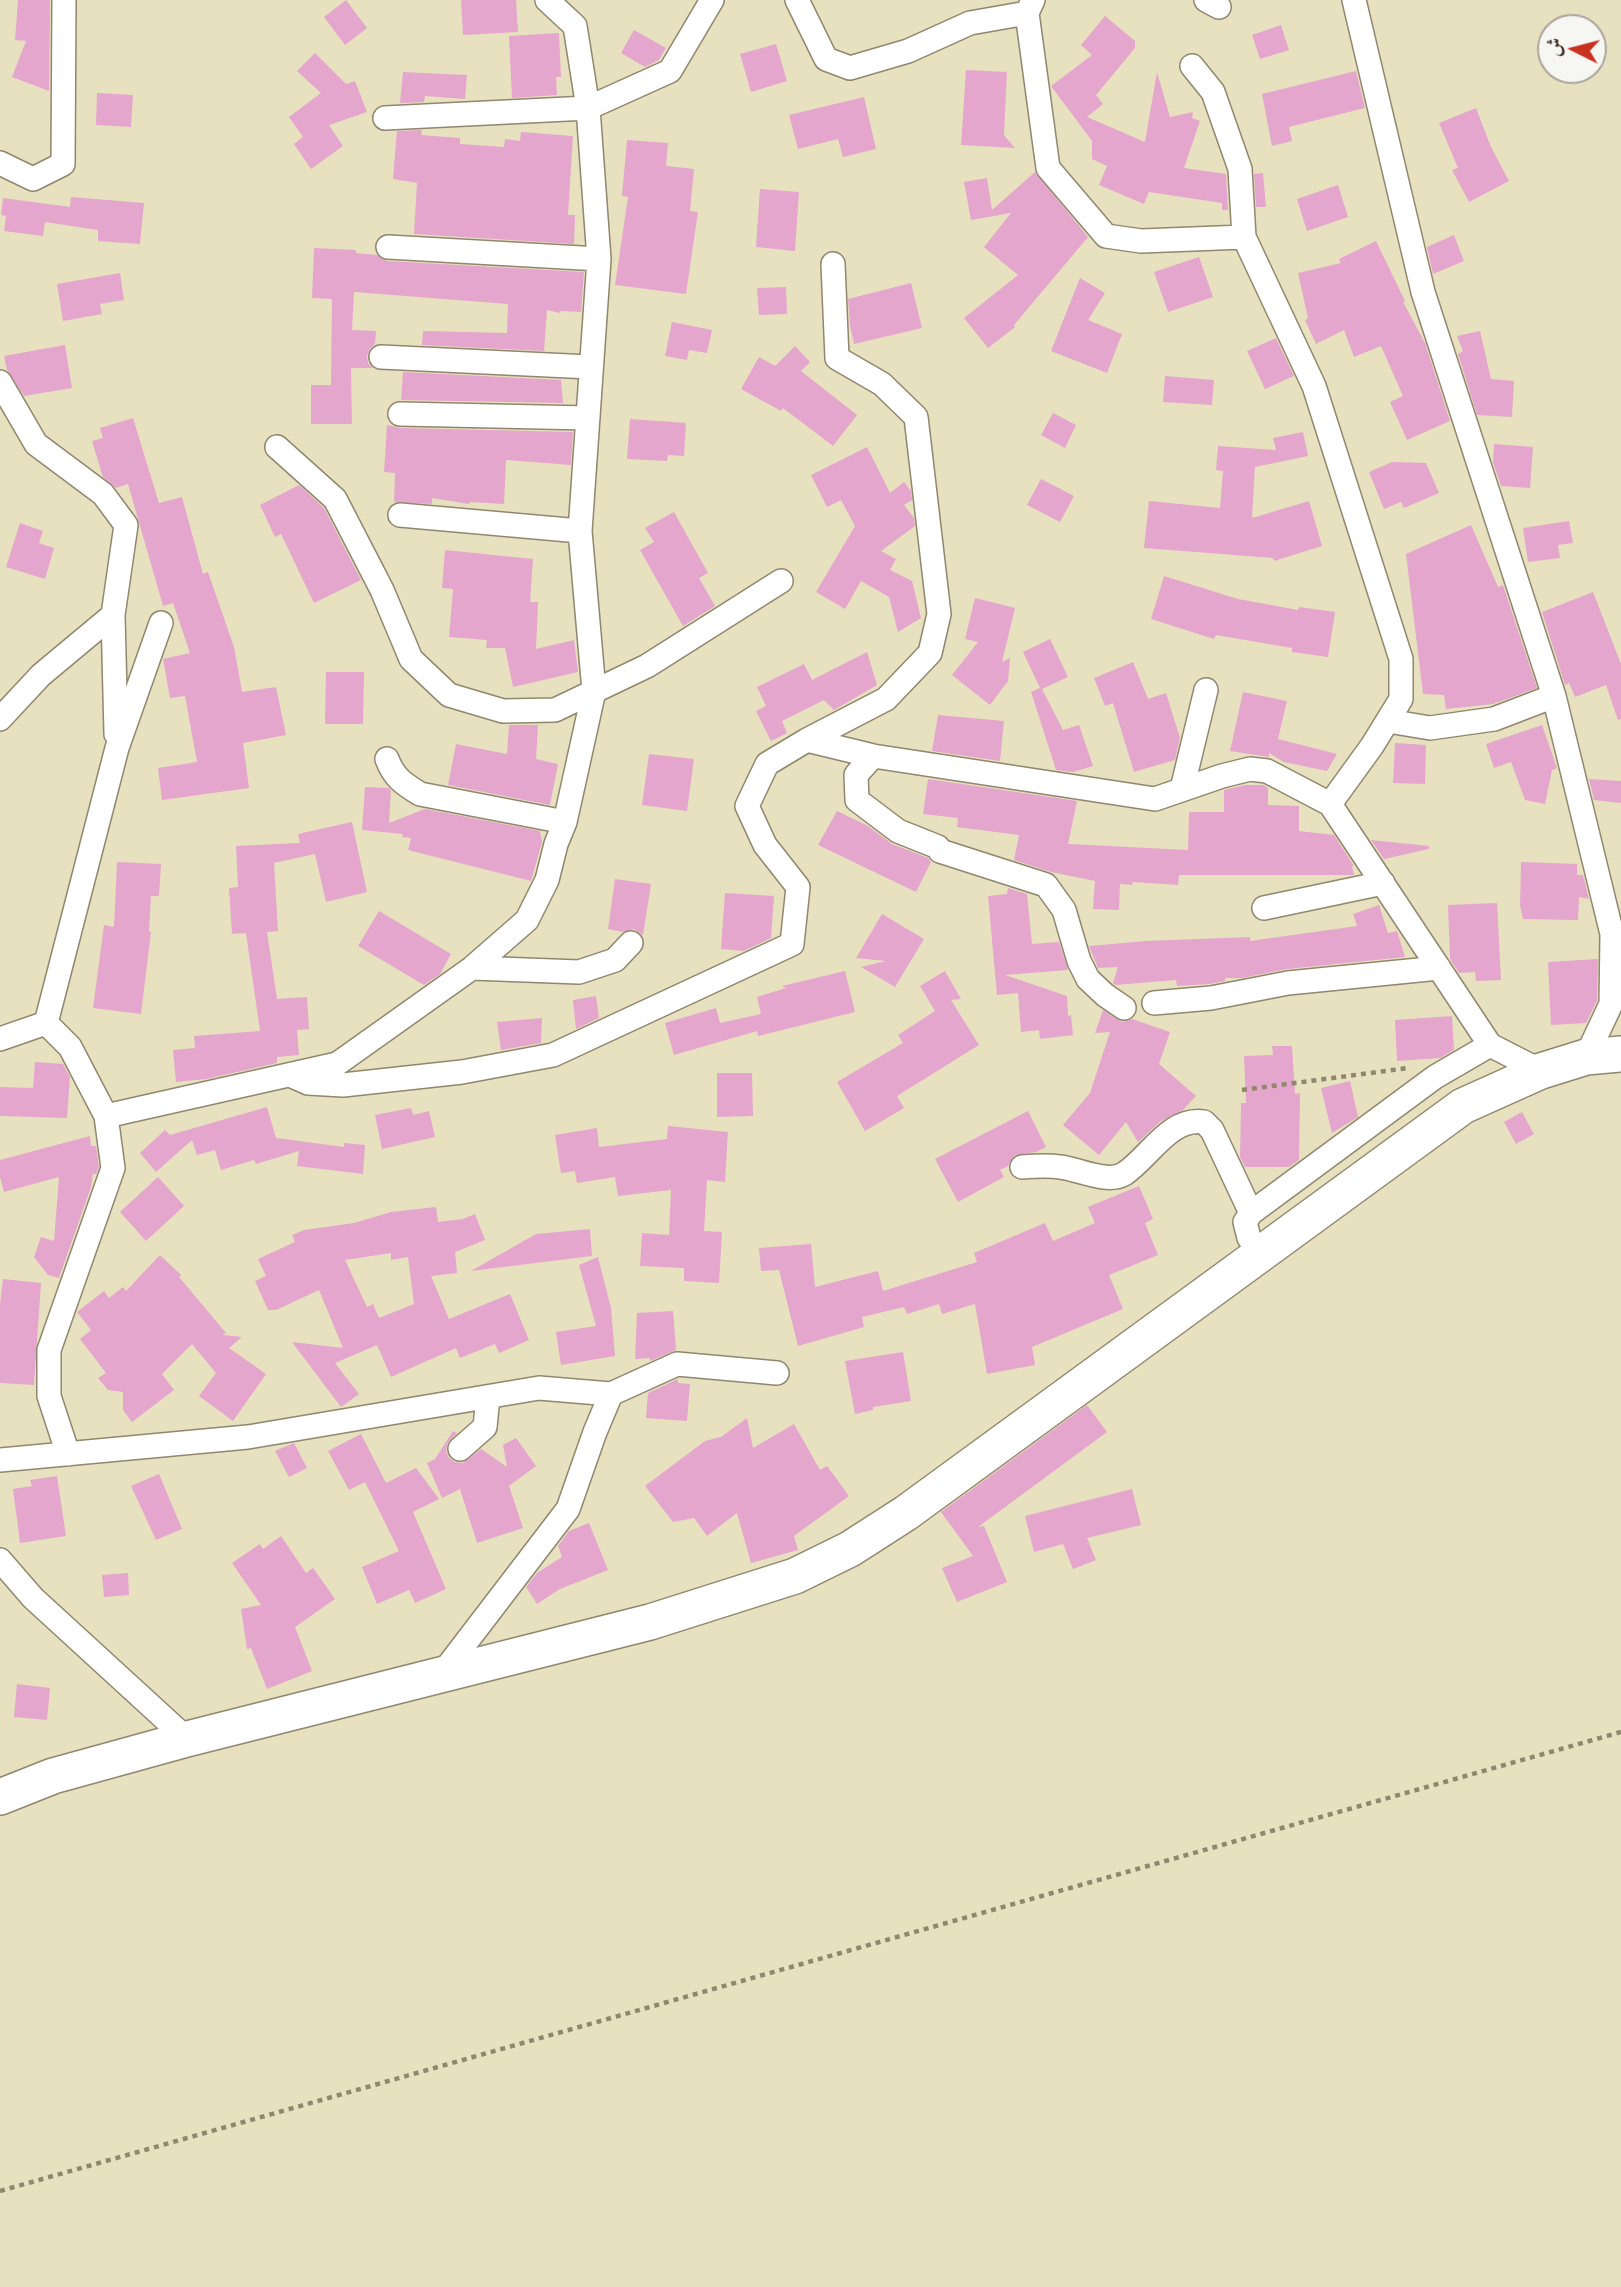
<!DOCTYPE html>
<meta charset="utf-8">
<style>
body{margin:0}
#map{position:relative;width:1621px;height:2287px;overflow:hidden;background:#e7e1bf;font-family:"Gentium Book Plus",Amiri,serif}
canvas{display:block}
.north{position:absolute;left:1537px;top:14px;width:70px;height:70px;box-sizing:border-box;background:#f6f6f2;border:2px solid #aba49d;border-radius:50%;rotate:276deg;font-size:19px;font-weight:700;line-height:28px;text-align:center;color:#3b2a1e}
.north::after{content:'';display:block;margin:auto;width:24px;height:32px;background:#c8321e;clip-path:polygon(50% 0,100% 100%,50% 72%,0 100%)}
</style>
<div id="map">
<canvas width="1621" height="2287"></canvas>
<div class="north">ش</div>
</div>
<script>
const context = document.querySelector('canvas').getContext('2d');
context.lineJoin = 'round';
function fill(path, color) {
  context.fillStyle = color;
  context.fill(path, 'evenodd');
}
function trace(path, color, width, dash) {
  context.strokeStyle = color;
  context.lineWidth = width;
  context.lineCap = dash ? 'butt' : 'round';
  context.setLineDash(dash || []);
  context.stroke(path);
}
fill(new Path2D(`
 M18,0h32l-1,91 -37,-14 14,-36 -11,-1z
 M346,0l21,28 -22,17 -21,-28z
 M461,0h55l2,32 -55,3z
 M1105,16l30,25v7l-39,47 7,9 -16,13 58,25 12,-70 13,45 23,-5 -1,6 8,3 -16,47 42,6 2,36h-6v-7l-73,-11 -5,12 -45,-19 8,-19 -15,-7v-18l-41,-55 41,-31 -11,-10z
 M1281,25l8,25 -29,9 -8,-24z
 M634,30l32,18 -7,12 -14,7 -24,-14z
 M559,33l2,44h-5l1,18 -45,3 -3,-62z
 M776,44l11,37 -36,11 -11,-38z
 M315,53l31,31 9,-3 12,31 -38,13 14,21 -32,23 -17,-25 9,-7 -14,-20 32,-24 -24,-22z
 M966,70l41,2 -3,63 11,13 -54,-3z
 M1356,71l9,37 -76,19 3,14 -20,5 -10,-52z
 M403,72l64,3 -2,24 -40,-3 -1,6 -24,1z
 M97,93l36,2 -2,32 -35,-2z
 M864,97l12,52 -33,8 -5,-18 -40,10 -9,-34z
 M1476,108l15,39 18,34 -40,21 -17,-32 6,-2 -19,-45z
 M422,130l-1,5 39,3v6l44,3 1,-8 15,2 1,-9 52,4 -5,79h7l-1,29 -160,-10 3,-51 -24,-4 4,-48z
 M627,140l41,3 -2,23 28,3 -4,42 8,1 -12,82 -71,-9 13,-88 -6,-1z
 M1035,172l53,65 -74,88 1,2 -27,21 -24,-30 54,-43 -34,-28 27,-34 -40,7 -7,-38 23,-4 5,32z
 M1263,173l3,34h-10l-2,-33z
 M1338,185l10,32 -41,14 -10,-32z
 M760,189l39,3 -4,59 -39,-4z
 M71,197l73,6 -4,41 -42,-3v-11l-53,-8 -2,14 -39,-5 2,-15 -5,-1 2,-17 67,9z
 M1454,235l10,26 -31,13 -6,-27z
 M1376,241l29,60 -2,1 22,41 25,78 -43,19 -17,-38 13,-6 -22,-50 -27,11 -10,-27 -28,14 -11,-24 3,-2 -10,-45 43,-10 -2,-4z
 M314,248l42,2v3l21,2 10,6 197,11 -3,40 -20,-1 -1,2 -13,-3 -3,41 -122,-6 1,-14 84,2 1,-29 -154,-12 -2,38 24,1 -1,13 -5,5 -3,7 1,7 5,5h-22l1,56h-41v-39h20l1,-86 -20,-1z
 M1199,257l14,40 -45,15 -14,-40z
 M120,273l4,27 -24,4 2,10 -39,7 -6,-37z
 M1080,278l25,15 -17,27 34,14 -15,39 -56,-22z
 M911,283l11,45 -68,16 -4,-18 -2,-27z
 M786,287l1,27 -28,1 -2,-27z
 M672,322l40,8 -5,23 -18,-3 -2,10 -22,-4z
 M1480,331l11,48 23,2 -2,36 -35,-2 -19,-61 5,-3 -6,-15z
 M1276,338l18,38 -29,13 -18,-38z
 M65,345l7,43 -48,8 -17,-26 -3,-14z
 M795,346l15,16 -9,9 56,44 -24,31 -50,-38 -2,3 -40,-22 18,-32 16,9z
 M403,372l158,8 2,23 -162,-3z
 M1165,376l49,4 -2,25 -49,-3z
 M1053,413l23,12 -11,23 -24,-13z
 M133,418l26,85 23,-6 21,77 5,-2 26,75 8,45 34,-5 10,48 -43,8 6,45 -87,12 -4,-32 39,-6 -12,-66 -15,2 -7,-39 27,-6 -17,-50 -10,3 -35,-122 -12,4 -13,-11 -11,-36 11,-3 -3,-10z
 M630,419l56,4 -2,33 -16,-1 -1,6 -40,-2z
 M387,425l13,3 173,4 -2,33 -65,-5 -2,44 -34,-2 -1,2 -37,-6v6l-38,-2 1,-29 -11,-1z
 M1303,432l5,24 -53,11 -3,51 57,-17 13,45 -48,15 -1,-3 -129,-10 5,-47 71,7 3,-37 -7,-1 2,-24 58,4 -3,-12z
 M1494,444l39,3 -3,41 -29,-2 -8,-24z
 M867,447l23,46 14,-11 7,9 1,9 -8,5 10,13 1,8 -34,25 15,8 -6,11 22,11 9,37 -23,14 -9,-35 -28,-16 -16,28 -29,-17 39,-66 -14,-26 -14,7 -16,-32z
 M1392,462l34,1 13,30 -35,15 -3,-6 -17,7 -15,-37z
 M1041,479l33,17 -14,26 -33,-17z
 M299,485l25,23 37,72 -47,23 -33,-69 -6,3 -15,-32z
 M674,512l34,61 -9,5 16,28 -32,20 -43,-76 14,-8 -9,-14z
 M1569,521l4,22 -15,2 2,13 -32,4 -5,-34z
 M20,523l23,8 -4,12 15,5 -9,31 -39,-12z
 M1471,525l27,62 5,-2 34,103 -44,16 -47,5 -2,-14 -21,-1 -17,-140z
 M445,550l88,9 -3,43h8l-2,47 38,-9 4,32 -65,15 -8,-39h-19l1,-8 -38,-3 4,-48 -11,-1z
 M1164,576l74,23 60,11 1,-3 36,5 -7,45 -36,-5v-4l-76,-13 -2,4 -63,-20z
 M1593,592l28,72v55l-3,1 -12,-35 -31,12 -6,-14 -4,2 -23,-73z
 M975,598l40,10 -13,54 8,-4 -2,23 -18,24 -38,-30 26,-33 -13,-3z
 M1050,639l18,38 -26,12 21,41 16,-5 14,41 -20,6 -17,-2 -25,-78 9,-4 -17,-36z
 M867,652l10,33 -43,25 -10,-10 -42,21 5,12 -16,8 -15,-30 10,-5 -9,-19 47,-23 8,16z
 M1133,662l15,37 18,-6 14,45 -5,22 -41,12 -21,-69 -8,3 -11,-28z
 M326,672h38l-1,52h-38z
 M1243,692l44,9 -9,38 59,15 -10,17 -43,-9 -15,-9v4l-39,-6z
 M938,715l66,6 -4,40 -68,-10z
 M509,725h29l-2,34 22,5 -8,41 -102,-20 8,-41 51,10z
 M1542,725l15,43 -5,2 -7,34 -20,-4 -14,-38 -17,6 -8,-24z
 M1395,743l31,2 -1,39 -32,-1z
 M649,754l45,5 -7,52 -45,-6z
 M928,779l149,22 -9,43 120,6 1,-38h35v-22l21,-5h19l4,3v17l31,1v25l35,4 20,31h-2l2,9h-175l-1,10 -45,-3 -1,3 -12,-1 -1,26 -26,-1 2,-28 -44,-9 -37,-12 5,-25 -62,-8 1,-9 -35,-4z
 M1589,779l32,2v22l-27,-3z
 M365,787l24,1 2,3 -2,32 36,-14 115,22 2,11 -11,39 -123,-31 3,-12 -9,-1 1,-3 -41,-4z
 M837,811l31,15 24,18 36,14 3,4 -15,30 -98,-47z
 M352,822l15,70 -41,10 -11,-48 -41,9 4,68 -11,1 10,67 30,-2 2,32 -12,1 2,25 -22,2v6l-71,16 -30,3 -3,-32 22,-2 -1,-12 66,-5 -14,-98 -14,1 -3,-46 9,-1 -2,-41 64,-3 -2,-9z
 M1371,840l58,6v3l-45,10z
 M117,862l44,2 -2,32h-8l-2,35 2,1 -10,82 -48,-6 11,-83 10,2z
 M1521,862l56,2v11h6l6,24 -10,-2 -1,23 -55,-1 -3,-13z
 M615,879l36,5 -8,51 -9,-6 -11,3 -15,-3z
 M1008,888l19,6 5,50 27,-2 9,28 -63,5 62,21 1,20 3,-1 2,20 -33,4 -1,-9 -18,2 -3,-39 -21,2 -9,-99 19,-2z
 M725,893l49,3 -3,42 -27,13 -23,-2z
 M1497,903l4,77 -25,1 -1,-9 -16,1 -9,-14 -2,-54z
 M1379,905l9,28 9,-2 8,26 -118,12 -45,9h-17v3l-16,3 -32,2 -1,-6 -61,5 -2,-2 5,-16 -20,1 -9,-22 57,-5 104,-4v4l107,-15 -4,-12z
 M379,911l72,43 -11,20 -16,11 -66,-39z
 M882,914l42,25 -29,48 -34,-20 25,-6 -30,-3z
 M1598,959l-1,42 -11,22 -35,2 -3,-63z
 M845,971l10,41 -97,24 -1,-5 -83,24 -9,-32 51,-15 4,15 41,-9 -4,-17 29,-9 -4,-2z
 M945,971l16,28 -10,1 28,45 -82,51 7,12 -39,23 -28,-49 66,-39 -5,-8 37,-24 -15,-25z
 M596,996l3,22 -23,11 -3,-29z
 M1103,1010l19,12 10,-3 38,13 -11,32 37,32 -13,14 -22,11 -23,21 -12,-20 -27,33 -36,-30 27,-32 20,-61 -15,1z
 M1452,1016l2,34 -14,8 -43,3 -2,-41z
 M542,1018l-1,25 -40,7 -4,-28z
 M1272,1046h20l3,48 5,-1 -1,67 -10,7h-44l-5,-10 1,-54h5l-2,-47 29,-1z
 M35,1062l28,2 7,13 -3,41 -67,-2v-29l33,1z
 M717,1073h35l1,43 -36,1z
 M1350,1081l8,36 -26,16 -11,-45z
 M267,1107l9,31 68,9v-4l21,2 -2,29 -66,-8 2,-15 -43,13 -2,-4 -33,10 -6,-20 -18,5 -5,-15 -36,32 -16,-19 25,-23 5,5z
 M411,1108l2,7 16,-4 6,26 -53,12 -7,-34z
 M1028,1111l18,36 -10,5 -21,3 -7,11 -8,4 4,7 -46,25 -23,-43z
 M1522,1112l12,22 -18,10 -12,-22z
 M668,1126l60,6 -3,50 -18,-2 -3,51 18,1 -3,51 -35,-2v-13l-44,-2 2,-33 27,2 2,-45 -53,6 -3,-19 -38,6 -2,-12 -14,2 -6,-38 42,-7 2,19 68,-8z
 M90,1136l1,10h5l3,21 -3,7h-3l-2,13 -32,91 -11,-3 -14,-18 7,-20 13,4 5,-64 -55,15 -4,-15v-17z
 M158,1177l26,29 -38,35 -26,-29z
 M1139,1186l14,33 -8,4 13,32 -49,20 14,34 -91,38 3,18 -48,9 -12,-70 -33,10 -3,-10 -32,10 -3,-7 -42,10 2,10 -66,19 -19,-76 -18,1 -2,-23 52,-4 4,43 63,-16 5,20 94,-29 -3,-9 71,-30 8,18 42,-18 -7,-16z
 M436,1207l2,15 25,-3 12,-5 10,26 -30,12 2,21 -26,3 18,43 61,-25 19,46 -30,13 -4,-9 -35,14 -4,-10 -65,29 -14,-32 -42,18 24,31 -18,13 -49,-65 51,6 -24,-58 -43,20h-8l-13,-29 11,-5 -8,-17 37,-17 -3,-7 12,-5 50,-7 37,-11zM391,1253v7l17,-3 6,47 -35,14 -6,-14 -6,3 -22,-47z
 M590,1229l2,27 -121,15 65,-37z
 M160,1255l21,20 -2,2 47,56 -3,2 19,2 -13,11 37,26 -33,47 -34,-25 17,-23 -24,-29 -30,30 12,16 -42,32 -9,-12v-18l-15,-2 -10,-12 8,-5 -26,-34 11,-9 -14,-18 27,-21 5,7 14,-11 3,4z
 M598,1257l13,51 4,48 -54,9 -5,-33 40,-6 -17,-61z
 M3,1279l38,4 -7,102 -34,-2v-79z
 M673,1311l3,39 -26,11v-3l-15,1 2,-46z
 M903,1352l8,49 -38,6v3l-18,4 -10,-53z
 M678,1379v4l12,1 -3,37 -41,-3 2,-25z
 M1087,1405l20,27 -129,95 6,-1 23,56 -50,20 -15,-34 31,-12 -32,-44z
 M747,1418l6,30 41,-24 26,46 7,-4 22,30 -55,40 4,14 -47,13 -14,-50 -30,23 -13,-18 -21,4 -28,-36 60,-45 16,-4z
 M453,1431l4,2 -10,11 -1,7 3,7 6,4 8,1 18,-14 26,18 -4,-22 13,-7 20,28 -27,20 14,42 -46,15 -17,-54 -18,9 -15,-35 8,-4z
 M361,1434l25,49 30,-15 23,31 -26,13 33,77 -31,14 -6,-13 -32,14 -15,-37 37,-16 -34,-69 -16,8 -21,-39z
 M294,1443l13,25 -18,9 -14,-26z
 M159,1474l23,55 -26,11 -25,-54z
 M57,1476l9,60 -46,7 -7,-54 19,-3 -2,-6z
 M1132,1489l9,36 -54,13 9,22 -23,9 -10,-25 -29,8 -9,-36z
 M589,1523l19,47 -48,19 -23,15 -11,-17 11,-14 25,-16 -4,-11 11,-15z
 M281,1536l25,37 7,-5 22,31 -40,28 17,44 -45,18 -16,-41 -4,1 -6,-40 20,-4 -29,-42 28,-19 3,5z
 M128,1573l1,22 -25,2 -2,-22z
 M17,1684l33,4 -3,32 -33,-3z`), '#e4a6cd');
const street = new Path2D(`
 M797,0l29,59 24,9 58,-17 62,-28 57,-10
 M1033,0l-6,13 21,155 58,68 35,5 103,-4
 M1206,0l13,7
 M1354,0l69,292 131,404 58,238 -1,70 -25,53
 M1192,66l21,26 27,77 4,68 70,149 87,273v40l-29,47 -42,58
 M385,118l203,-10 82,-37 42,-71
 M0,163l33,16 30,-15 1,-164
 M388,247l211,12
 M381,357l209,10
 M0,382l36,62 67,50 23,31 -13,90 3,119
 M400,414l188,4
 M277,447l58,52 47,91 29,69 38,36 54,16 52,-1 92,-44 134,-85
 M400,515l180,16
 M0,719l41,-44 72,-60
 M1388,721l42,7 64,-9 60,-23
 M807,740l79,-41 44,-46 9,-39 -23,-197 -34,-33 -45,-26 -4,-94
 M873,756l-17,19 1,25 41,31 40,16 2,4 106,34 18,25 15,51 9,18 17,16 19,13
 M387,759c7,19 17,25 33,35l145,28
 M1182,789l24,-99
 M1264,908l119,-25
 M472,968l107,4 36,-12 16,-17
 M1154,1003l57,-5 77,-15 151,-15
 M46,1023l24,24 36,69 231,-52 135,-96 55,-48 20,-40 9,-36 9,-22 29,-131 -14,-160 19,-272 -11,-151 -13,-82 -28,-26
 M0,1039l46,-16 71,-275 44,-125
 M290,1075l18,8 35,2 119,-13 91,-17 239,-111 6,-57 -33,-42 -18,-39 20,-42 40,-24 66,16 282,43 67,-23 28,-7 17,2 63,33 160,241 51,26
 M1022,1167c13,-1 26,-2 38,0 19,2 47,17 64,7 26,-17 45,-57 80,-52l8,8 39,83
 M1262,1253l-13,-15 -4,-16 6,-9 184,-136 55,-32
 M460,1449l25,-22 3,-30
 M68,1454l-19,-58v-46l64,-182 -7,-52
 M0,1460l248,-23 291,-49 72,6
 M0,1560l33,38 154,141
 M441,1675l127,-166 27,-77 16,-38 66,-30 100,9`);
const primary = new Path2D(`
 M0,1797l53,-21 134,-37 463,-117 145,-46 55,-27 56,-36 557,-407 78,-35 45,-14 35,-3`);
trace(street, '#91866e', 26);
trace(primary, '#91866e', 38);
trace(new Path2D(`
 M1242,1090l166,-22
 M0,2191l1621,-459`), '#91866e', 4.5, [5, 5]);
trace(street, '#fff', 23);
trace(primary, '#fff', 35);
</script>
